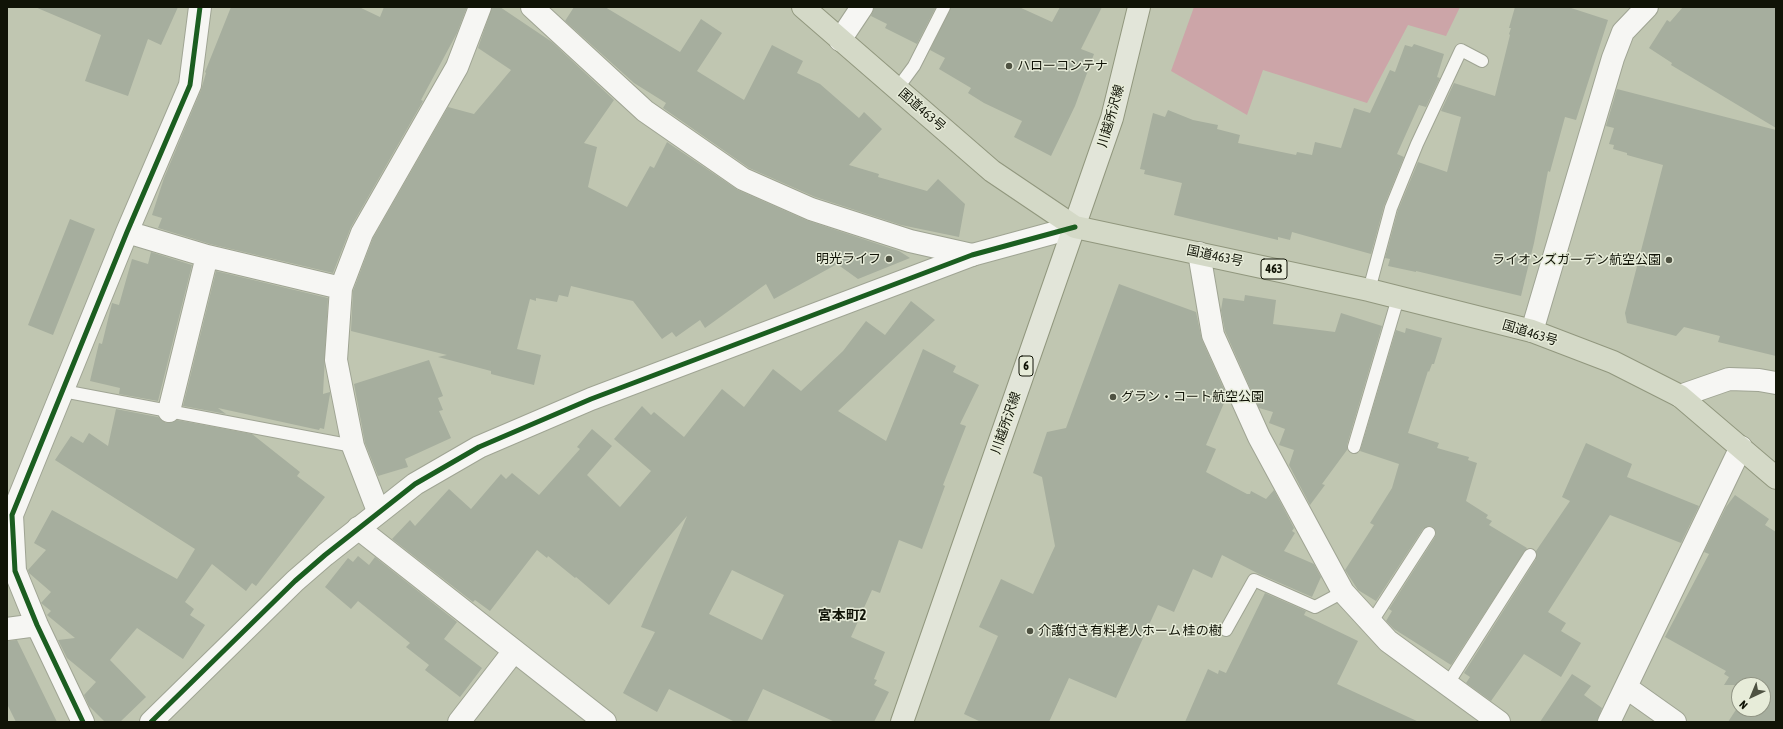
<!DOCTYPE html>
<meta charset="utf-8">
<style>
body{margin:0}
#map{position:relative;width:1783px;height:729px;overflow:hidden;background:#c0c6b1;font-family:"Asap Condensed",sans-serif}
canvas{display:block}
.frame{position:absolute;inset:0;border:8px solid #101306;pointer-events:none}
.north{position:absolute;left:1731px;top:677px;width:40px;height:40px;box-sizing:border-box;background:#e7ecd9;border:1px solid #919585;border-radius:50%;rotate:224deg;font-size:11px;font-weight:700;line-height:16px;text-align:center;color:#101306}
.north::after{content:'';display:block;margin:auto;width:14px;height:18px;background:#4e5242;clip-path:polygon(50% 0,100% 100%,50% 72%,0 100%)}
</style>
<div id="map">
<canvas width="1783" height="729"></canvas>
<div class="frame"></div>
<div class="north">N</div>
</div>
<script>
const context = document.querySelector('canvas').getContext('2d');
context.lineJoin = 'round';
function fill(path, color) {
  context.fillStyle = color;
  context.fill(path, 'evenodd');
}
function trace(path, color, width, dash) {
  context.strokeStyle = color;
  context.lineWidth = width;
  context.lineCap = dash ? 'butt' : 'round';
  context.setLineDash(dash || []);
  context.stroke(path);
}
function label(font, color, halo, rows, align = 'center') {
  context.font = font + ' "Asap Condensed","Noto Sans JP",sans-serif';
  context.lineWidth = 3;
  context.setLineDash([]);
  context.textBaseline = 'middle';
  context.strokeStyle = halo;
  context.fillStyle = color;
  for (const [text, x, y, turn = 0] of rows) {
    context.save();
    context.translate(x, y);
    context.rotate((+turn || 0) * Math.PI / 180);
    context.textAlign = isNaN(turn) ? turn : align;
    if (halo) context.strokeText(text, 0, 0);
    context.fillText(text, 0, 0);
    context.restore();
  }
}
fill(new Path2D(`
 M1194,7h266l-14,29 -38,-11 -41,78 -104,-33 -16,45 -76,-44z`), '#cca5a8');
fill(new Path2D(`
 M35,7h143l-17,38 -13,-6 -20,57 -43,-15 16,-46z
 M231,7h128l21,10 4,-10h83l-10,26 -36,67 2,1 -72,126 -18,46 -123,-29 -52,-16 4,-10 -10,-3 12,-37 37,-88 5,-17 -1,-1z
 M492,7h8l52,35 62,58 -30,43 13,4 -9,40 39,20 23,-41 4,2 13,-26 71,48 68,30 93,31 11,7 -52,21 -21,-15 -63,35 -8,-15 -61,44 -5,-8 -24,17 -4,-5 -10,7 -29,-38 -62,-15 -3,11 -9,-2 -2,7 -21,-4v3l-6,-2 -13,50 24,6 -7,30 -43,-11v-3l-53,-14 9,-2 -96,-24 2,-40 20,-53 75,-131 26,7 37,-44 -33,-22z
 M574,7h31l75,45 21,-33 21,14 -25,38 47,29 28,-55 31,16 -6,12 23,11 39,34 5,-6 18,17 -33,36 30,9 -1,3 49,14 11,-12 27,25 -6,33 -58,-12 -86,-28 -66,-29 -86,-60 3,-5 -32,-20 -69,-62z
 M874,7h62l-19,37 -32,-16 2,-4 -16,-8z
 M951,7h68l33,15 8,-15h42l-21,42 13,5 -19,52 -24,50 -37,-19 8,-16 -38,-18 -16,-10 3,-5 -32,-19 6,-11 -15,-8z
 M1515,7h53l40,13 -32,100 -11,-3 -15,55 -2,-1 -14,72 -13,53 -105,-25v1l-28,-6 2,-7 -5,-1 13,-48 20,-48 29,10 14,-55 -20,-6 13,-28 41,13 15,-61 -1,-1 2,-6h-2z
 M1683,7h93v121l-105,-63 1,-2 -23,-15 18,-28 3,2z
 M1414,44l30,10 -7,23 3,1 -14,29 -7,-2 -22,49 7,3 -20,49 -13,48 -79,-22 -2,8 -12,-3v3l-104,-25 8,-32 -38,-9 1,-4 -5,-1 13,-56 12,4 3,-7 25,10 25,5 -1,4 23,6 -2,8 58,12 1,-3 15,3 3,-13 26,6 13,-40 16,5 20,-43 5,2 10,-27 7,2z
 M1617,89l159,41v226l-58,-14 2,-6 -36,-9 -8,9 -49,-13 -2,-10 38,-148 -36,-10v-2l-14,-4 1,-4 -5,-1 5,-16 -8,-2z
 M70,219l25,10 -42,106 -25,-10z
 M151,252l41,13 -34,136 -39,-7 1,-6 -30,-7 9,-38 3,1 10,-41 7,2 13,-46 16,5z
 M216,271l112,27 -5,96 7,-2v2l-6,35 -4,-1 -1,2 -101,-22 8,6 -43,-8z
 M1119,284l77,28 6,28 25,56 -21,49 10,4 -10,23 41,22h3l1,-3 15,8 8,-9 20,38 -2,3 3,2 -11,18 30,13 7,13 -9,20 -55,-24 -35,-18 -10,23 -19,-9 -19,43 -16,-7 -42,93 -47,-20 -20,44h-68l-17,-8 34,-78 -19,-9 22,-48 32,15 22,-48 -13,-69 -9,-4 14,-41 19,-4z
 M1245,295l31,5 -3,24 62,8 6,-19 41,13 -35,119v5l-25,34 3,1 -15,20 -21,-40 5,-15 -15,-5 6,-16 -16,-6 4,-11 -14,-4 -34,-77 -4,-21 2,-12 21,3z
 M911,301l24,19 -97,91 48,30 37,-92 33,17 -3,6 26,13 -19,39 6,2 -23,59 2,1 -23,63 -23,-9 -19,53 -8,-3 -21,47 34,15 -11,27 3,1 -3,5 15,7 -15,30h-39l-72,-33 -16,33h-12l-66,-33 -12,23 -34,-19 32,-61 -14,-5 46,-111 -78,89 -33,-28 -1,1 -27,-22 -1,2 -10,-8 -47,61 -15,-11 -2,2 -81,-63 18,-19 5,6 34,-37 22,20 30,-35 5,5 6,-6 27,22 41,-46 -3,-2 15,-18 20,17 -25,29 33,32 31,-36 -37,-32 28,-33 9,9 3,-3 30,25 38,-48 22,18 29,-38 28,22 42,-40 23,-30 19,14zM732,570l52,25 -22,45 -53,-26z
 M1406,328l36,10 -8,26h-2l-3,8 -1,-1 -20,62 31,10 -2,5 32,9 -1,3 9,3 -11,38 22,14 -2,3 6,3 -3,4 38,23 -76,117 -57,-36 -8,-8 6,-10 -3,-2 46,-72 1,-4 -3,-6 -4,-1 -6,3 -47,72 -18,-11 -13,-20 29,-45 -4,-2 22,-35 7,-24 -39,-13 36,-121 9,3z
 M429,360l14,36 -5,2 5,12 -4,1 12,27 -46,21 3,8 -30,9 -13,-33 -11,-59z
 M116,409l42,8 8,6 11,-3 75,14 48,38 -3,4 28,21 -69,89 -4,-3 -6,8 -34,-27 -27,38 9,7 -4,6 15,10 -22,34 -46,-31 -27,32 36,37 -26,25h-15l-16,-16 -5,-11 12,-13 -29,-24 -9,-18 17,-2 -28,-23 4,-4 -10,-8 10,-11 -22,-19 -1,-3 18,-20 -12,-7 18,-33 125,69 18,-30 -140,-89 16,-24 12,7 6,-10 19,13z
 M1586,443l46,21 -5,13 72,29 -18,37 -71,-28 -62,97 18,11 -5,8 20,12 -20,34 -37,-23 -33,47 -25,-18 4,-6 -6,-4 72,-114v-8l34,-50 -8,-4z
 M1735,495l34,24 -4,6 11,7v190h-48l11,-17v4h24v-24h-39l5,-8 -5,-3 2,-3 -61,-34 44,-83 -5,-2 22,-45z
 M358,556l11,9 6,-8 82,65 -13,17 38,29 -22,29 -35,-27 4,-5 -23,-18 4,-4 -52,-42 -7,8 -26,-22 23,-29 5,4z
 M1265,593l41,18 -2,4 54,26 -21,43 82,38h-234l23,-53 10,5 1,-4 7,3z
 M17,640l40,82h-41l-9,-18v-63z
 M1572,674l19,12 -7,9 18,13 -5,14h-57z`), '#a6ae9e');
const lane = new Path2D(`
 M897,89l17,-23 30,-59
 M1369,290l22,-82 26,-64 44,-94 21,11
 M63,391l290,55
 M1354,447l44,-149
 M1371,623l58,-90
 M1226,630l28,-50 61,27 28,-15
 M1447,685l83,-130`);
const street = new Path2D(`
 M532,7l113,104 98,68 68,30 99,32 62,14
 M840,40l22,-33
 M127,232l80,24 134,32
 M1199,253l14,82 46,102 84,155 45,49 111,81
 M1532,331l81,-273 10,-26 24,-25
 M1680,396l49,-17 30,1 17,3
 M169,411l38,-155
 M378,511l-25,-65 -17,-86 5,-72 21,-55 95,-166 23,-60
 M358,528l247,194
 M7,629l30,-4
 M1627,688l48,34
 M83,722l-46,-97 -22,-54 -3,-56 115,-283 63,-147 10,-78
 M459,722l55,-71
 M1609,722l132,-275`);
const secondary = new Path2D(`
 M151,722l144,-141 30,-26 90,-71 64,-37 112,-48 381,-144 103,-28`);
const primary = new Path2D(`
 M902,722l210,-604 27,-111`);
const highway = new Path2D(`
 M803,7l189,164 83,56 294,63 163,41 81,31 67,34 96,82`);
trace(lane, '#9fa493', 14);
trace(street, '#9fa493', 24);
trace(secondary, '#9fa493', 24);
trace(primary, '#91977e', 24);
trace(highway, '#91977e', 24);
trace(lane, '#f6f6f3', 12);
trace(street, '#f6f6f3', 22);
trace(secondary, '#f6f6f3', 22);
trace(primary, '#e2e5d9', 22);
trace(highway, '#d4d9c7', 22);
trace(new Path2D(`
 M83,722l-46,-97 -22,-54 -3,-56 115,-283 63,-147 10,-78
 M151,722l144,-141 30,-26 90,-71 64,-37 112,-48 381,-144 103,-28`), '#1b5e20', 5);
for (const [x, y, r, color] of [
 [1009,66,4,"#4e5242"],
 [889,259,4,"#4e5242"],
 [1669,260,4,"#4e5242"],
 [1113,397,4,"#4e5242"],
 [1030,631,4,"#4e5242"]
]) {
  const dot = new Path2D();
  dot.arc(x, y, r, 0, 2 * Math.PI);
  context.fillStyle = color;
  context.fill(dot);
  trace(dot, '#e7ecd9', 1.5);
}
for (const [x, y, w] of [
 [1274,269,26],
 [1026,366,14]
]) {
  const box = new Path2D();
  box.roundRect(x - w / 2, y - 10, w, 20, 3);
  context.fillStyle = '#e7ecd9';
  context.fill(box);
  trace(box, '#101306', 1);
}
label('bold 12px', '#101306', null, [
 ["463",1274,269],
 ["6",1026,366]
]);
label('13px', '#101306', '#e7ecd9', [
 ["ハローコンテナ",1017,66],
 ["明光ライフ",881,259,"right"],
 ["ライオンズガーデン航空公園",1661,260,"right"],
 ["グラン・コート航空公園",1121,397],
 ["介護付き有料老人ホーム 桂の樹",1038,631]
], 'left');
label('13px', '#101306', '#e7ecd9', [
 ["国道463号",922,110,41],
 ["川越所沢線",1111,116,-74],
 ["国道463号",1215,256,12],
 ["国道463号",1530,333,17],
 ["川越所沢線",1006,423,-71]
]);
label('bold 14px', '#101306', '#e7ecd9', [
 ["宮本町2",842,616]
]);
</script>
